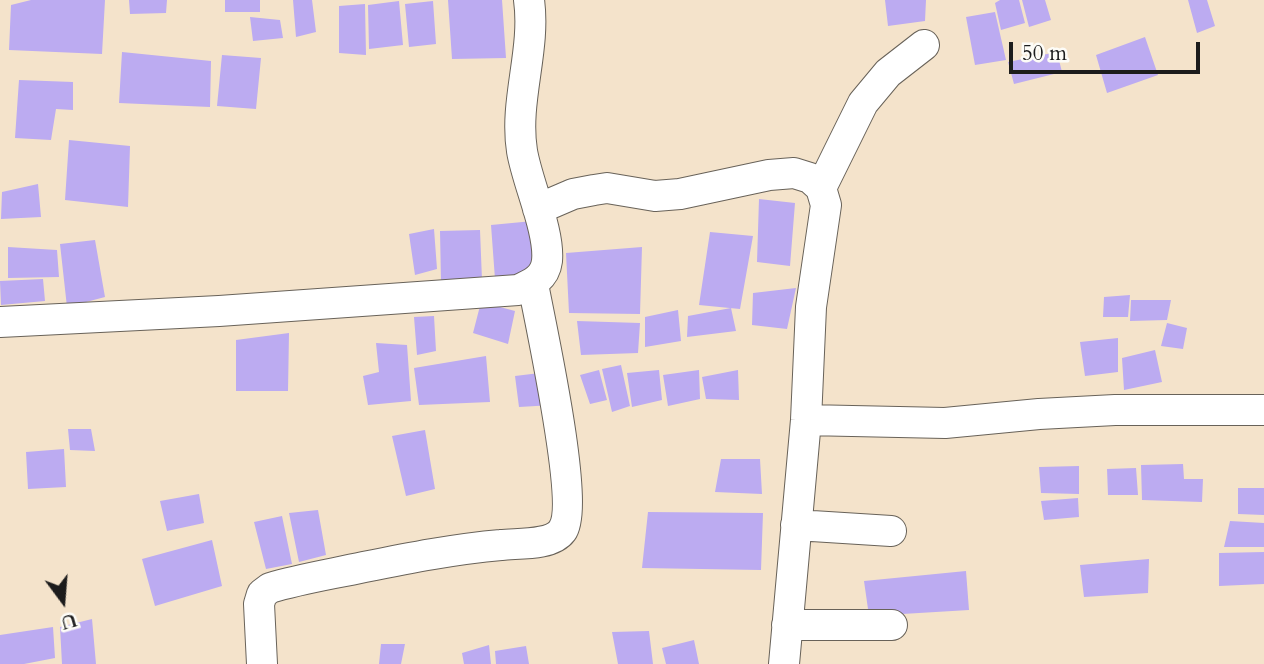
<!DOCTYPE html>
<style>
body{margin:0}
#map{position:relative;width:1264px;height:664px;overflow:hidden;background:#f4e3cb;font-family:Cardo,serif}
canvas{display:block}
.north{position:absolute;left:28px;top:566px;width:70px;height:70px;-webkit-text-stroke:5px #fdfcf7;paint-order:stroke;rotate:164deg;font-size:19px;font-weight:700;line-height:28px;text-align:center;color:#1c1c1c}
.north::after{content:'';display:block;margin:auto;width:24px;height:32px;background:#1c1c1c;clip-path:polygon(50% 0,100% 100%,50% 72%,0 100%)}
.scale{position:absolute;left:1009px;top:42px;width:191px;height:32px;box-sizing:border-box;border:4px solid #1c1c1c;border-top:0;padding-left:9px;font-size:21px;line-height:24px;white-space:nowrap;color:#1c1c1c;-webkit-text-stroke:5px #fdfcf7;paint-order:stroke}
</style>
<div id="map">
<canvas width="1264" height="664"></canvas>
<div class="north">U</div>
<div class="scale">50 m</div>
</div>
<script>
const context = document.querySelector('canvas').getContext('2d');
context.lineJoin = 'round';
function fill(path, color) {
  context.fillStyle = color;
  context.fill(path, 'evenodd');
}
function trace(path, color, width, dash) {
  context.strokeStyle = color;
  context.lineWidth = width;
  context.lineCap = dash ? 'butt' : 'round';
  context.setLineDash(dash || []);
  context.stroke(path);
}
fill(new Path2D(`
 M31,0h74l-3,54 -93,-4 2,-45z
 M129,0h38l-1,13 -36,1z
 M225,0h35v12h-35z
 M293,0h19l4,32 -20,5z
 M448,0h54l4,58 -54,1z
 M885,0h41l-1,21 -37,5z
 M1000,0h19l6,23 -24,7 -6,-27z
 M1022,0h23l6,20 -22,7z
 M1188,0h19l8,26 -18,7z
 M399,1l4,44 -34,4 -1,-44z
 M433,1l3,43 -27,3 -4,-43z
 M365,4l1,51 -27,-2v-47z
 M995,12l11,48 -31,5 -9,-48z
 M250,17l30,3 3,18 -30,3z
 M1145,37l13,38 -51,18 -11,-38z
 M122,52l89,9 -1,46 -91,-4z
 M1057,52l5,20 -48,12 -6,-22z
 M222,55l39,3 -5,51 -39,-3z
 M19,80l54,2v28l-17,-1 -5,31 -36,-2z
 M69,140l61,6 -2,61 -63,-7z
 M38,184l3,33 -40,2 1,-27z
 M759,199l36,4 -5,63 -33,-4z
 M533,221l7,51 -45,7 -4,-54z
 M434,229l3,40 -22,6 -6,-41z
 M480,230l2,50 -41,2 -1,-51z
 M710,232l43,4 -13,73 -41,-4z
 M95,240l10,57 -38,10 -7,-63z
 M8,247l49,3 2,27 -51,1z
 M642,247l-2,67 -71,-1 -3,-60z
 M43,279l2,22 -44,4 -1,-24z
 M796,288l-9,41 -35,-4 1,-32z
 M1130,295l-2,22h-25l1,-20z
 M1131,300h40l-4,20 -37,1z
 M481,302l34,9 -7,33 -35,-11z
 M731,308l5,23 -49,6 1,-21z
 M678,310l3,31 -36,6v-30z
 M434,316l2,35 -19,4 -3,-38z
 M577,321l63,2 -2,30 -57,2z
 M1167,323l20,5 -4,21 -22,-3z
 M289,333l-1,58h-52v-51z
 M1118,338v34l-33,4 -5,-34z
 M376,343l31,2 4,56 -43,4 -5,-29 16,-4z
 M1155,350l7,32 -38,8 -2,-32z
 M486,356l4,46 -71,3 -5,-37z
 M621,365l9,41 -18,6 -10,-43z
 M599,370l8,30 -17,4 -10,-29z
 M659,370l3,30 -30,7 -5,-34z
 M699,370l1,29 -32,7 -5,-31z
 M738,370l1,30 -33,-1 -4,-22z
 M548,372l5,33 -34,2 -4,-31z
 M68,429h23l4,22 -25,-1z
 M425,430l10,59 -29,7 -14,-60z
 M64,449l2,38 -38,2 -2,-37z
 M721,459h39l2,35 -47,-2z
 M1183,464l1,15h19l-1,23 -60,-2 -1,-35z
 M1079,466v28l-38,-1 -2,-26z
 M1136,468l2,27h-30l-1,-26z
 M1238,488h26v27l-26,-1z
 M199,494l5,29 -37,8 -7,-30z
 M1078,498l1,19 -35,3 -3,-19z
 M318,510l8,45 -27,7 -10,-49z
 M648,512l115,1 -2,57 -119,-2z
 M282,516l10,48 -26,5 -12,-47z
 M1230,521l34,2v24h-40z
 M212,540l10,46 -67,20 -13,-47z
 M1264,552v32l-45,2v-33z
 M1149,559l-1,34 -64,4 -4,-32z
 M966,571l3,39 -100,6 -5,-35z
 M92,619l4,45h-34l-2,-37z
 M53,627l2,31 -31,6h-24v-29z
 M649,631l4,33h-35l-6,-32z
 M694,640l5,24h-33l-4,-16z
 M381,644h24l-4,20h-22z
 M489,645l2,19h-27l-2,-11z
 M526,646l3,18h-33l-1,-13z`), '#bcabf1');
const minor = new Path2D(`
 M821,188l42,-85 25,-30 36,-28
 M538,209l35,-15 21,-4 13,-2 48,8 25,-2 89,-19 25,-2 16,5 11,10 5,17 -15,102 -5,113 -22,244
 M0,322l219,-11 299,-21c14,-6 27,-12 29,-29 3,-30 -20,-79 -25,-110 -8,-50 14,-101 7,-151
 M806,420l139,3 94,-9 76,-4h149
 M796,525l95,6
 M787,625h105
 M262,664l-3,-60 3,-10 8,-6c30,-9 62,-14 94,-21 45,-9 91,-18 137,-22 16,-2 50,1 61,-14 19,-25 -22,-209 -29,-247`);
trace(minor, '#686259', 32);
trace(minor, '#fff', 30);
</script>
